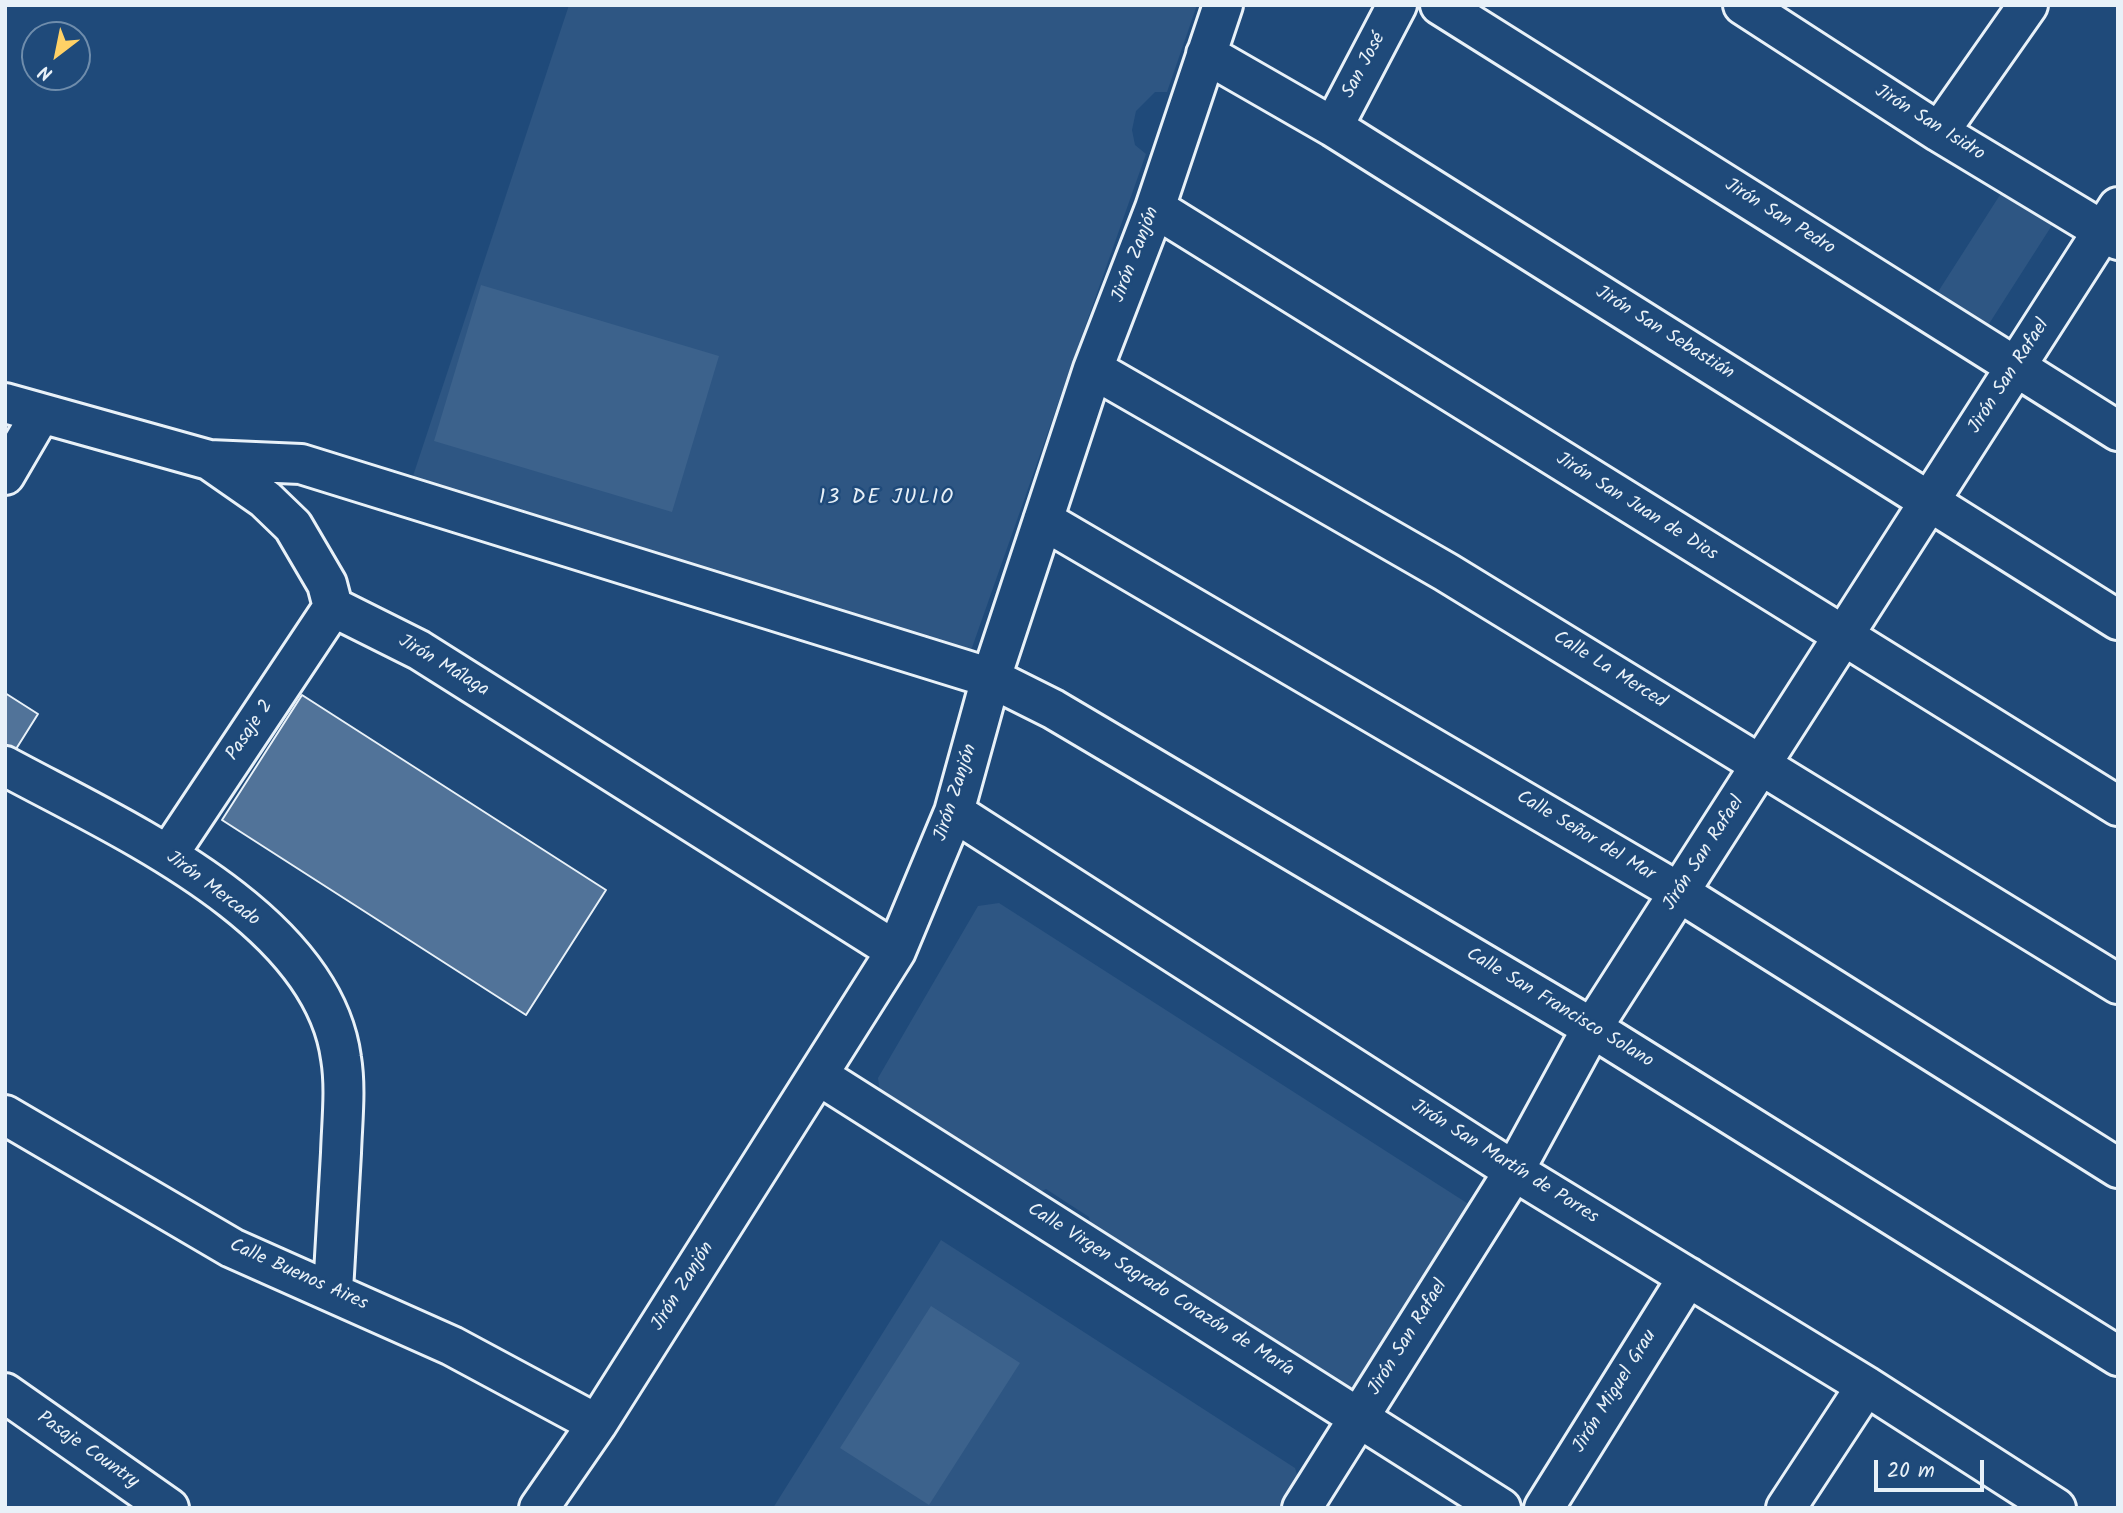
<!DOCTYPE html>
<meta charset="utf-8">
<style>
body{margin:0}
#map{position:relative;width:2123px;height:1513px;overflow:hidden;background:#1f4a7a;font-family:Kalam,sans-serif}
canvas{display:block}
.frame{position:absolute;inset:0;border:7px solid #e8f1f8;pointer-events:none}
.north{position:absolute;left:21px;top:21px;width:70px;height:70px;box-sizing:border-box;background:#1f4a7a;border:2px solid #6f8dac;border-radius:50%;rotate:212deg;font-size:19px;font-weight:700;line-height:28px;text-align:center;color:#e8f1f8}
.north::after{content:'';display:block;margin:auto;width:24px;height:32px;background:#ffd166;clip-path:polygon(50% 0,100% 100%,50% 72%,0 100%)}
.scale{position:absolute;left:1874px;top:1460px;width:110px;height:32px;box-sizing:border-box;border:4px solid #e8f1f8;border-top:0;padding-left:9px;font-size:21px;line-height:24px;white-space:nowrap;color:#e8f1f8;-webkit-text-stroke:5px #1f4a7a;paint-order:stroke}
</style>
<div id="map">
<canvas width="2123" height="1513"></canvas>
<div class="frame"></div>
<div class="north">N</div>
<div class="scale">20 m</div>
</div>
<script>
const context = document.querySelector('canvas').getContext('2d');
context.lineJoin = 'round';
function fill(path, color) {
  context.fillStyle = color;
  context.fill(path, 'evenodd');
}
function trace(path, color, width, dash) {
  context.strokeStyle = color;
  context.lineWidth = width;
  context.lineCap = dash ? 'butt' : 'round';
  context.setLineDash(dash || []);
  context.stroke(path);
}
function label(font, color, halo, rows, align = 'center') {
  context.font = font + ' Kalam,sans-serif';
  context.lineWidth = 5;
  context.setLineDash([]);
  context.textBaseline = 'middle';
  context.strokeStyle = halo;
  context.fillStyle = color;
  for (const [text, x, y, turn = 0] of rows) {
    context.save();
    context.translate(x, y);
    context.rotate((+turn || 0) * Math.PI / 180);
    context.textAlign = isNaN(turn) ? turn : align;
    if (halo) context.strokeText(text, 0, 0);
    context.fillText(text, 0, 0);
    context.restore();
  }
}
fill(new Path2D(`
 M569,5h628l-30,87h-12l-19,19 -4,19 3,15 11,9 -178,505 -558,-174z
 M2005,187l51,32 -69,108 -51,-32z
 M999,903l471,302 -121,199 -256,-166 -4,-21 -43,-28 -16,8 -149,-97 -3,-22 100,-172z
 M941,1240l354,228 5,16 -15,24h-512z`), '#2e5683');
fill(new Path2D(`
 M481,285l238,71 -47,156 -238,-71z
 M931,1306l89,57 -91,142 -89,-57z`), '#3c628c');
const building = new Path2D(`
 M5,693l33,21 -27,43 -6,-4z
 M302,695l304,195 -80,125 -304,-195z`);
fill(building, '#517399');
trace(building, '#e8f1f8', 2);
const minor = new Path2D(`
 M1440,5l678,426
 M1743,5l196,127 179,108
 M1206,54l127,73 785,493
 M1333,127l64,-122
 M1939,132l89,-127
 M1155,208l963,598
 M1093,369l353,203 672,412
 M5,403l204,57 56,39 28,27 34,58 6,23 86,43 477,301
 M209,460l92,4 690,214 62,31 539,319 526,328
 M5,475l35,-60
 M1043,520l637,373 438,275
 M5,766c112,61 317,150 336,292 5,30 1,64 0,95 -3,46 -5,92 -8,138
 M954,812l560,359 352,215 190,122
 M168,855l165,-248
 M818,1075l683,433
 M5,1115l227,133 220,98 145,78
 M5,1393l164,115
 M539,1508l58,-84 299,-473 58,-139 37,-134 102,-309 62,-161 68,-203
 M1302,1508l212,-337 78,-143 526,-821
 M1544,1508l144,-231
 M1786,1508l80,-122`);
trace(minor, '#e8f1f8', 44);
trace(minor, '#1f4a7a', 38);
label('19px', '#e8f1f8', '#1f4a7a', [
 ["San José",1365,66,-62],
 ["Jirón San Isidro",1929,124,32],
 ["Jirón San Pedro",1779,218,32],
 ["Jirón Zanjón",1137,255,-69],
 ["Jirón San Sebastián",1664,334,32],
 ["Jirón San Rafael",2010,377,-57],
 ["Jirón San Juan de Dios",1636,508,32],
 ["Jirón Málaga",443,667,31],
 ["Calle La Merced",1609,671,32],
 ["Pasaje 2",251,731,-56],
 ["Jirón Zanjón",957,793,-72],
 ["Calle Señor del Mar",1585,837,31],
 ["Jirón San Rafael",1705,854,-57],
 ["Jirón Mercado",212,890,37],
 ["Calle San Francisco Solano",1559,1009,31],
 ["Jirón San Martín de Porres",1504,1163,32],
 ["Calle Buenos Aires",298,1276,24],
 ["Jirón Zanjón",684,1287,-58],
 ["Calle Virgen Sagrado Corazón de María",1160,1291,32],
 ["Jirón San Rafael",1409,1338,-58],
 ["Jirón Miguel Grau",1616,1392,-58],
 ["Pasaje Country",87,1451,35]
]);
context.letterSpacing = '2px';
label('21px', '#e8f1f8', '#1f4a7a', [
 ["13 DE JULIO",887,499]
]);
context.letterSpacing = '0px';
</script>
